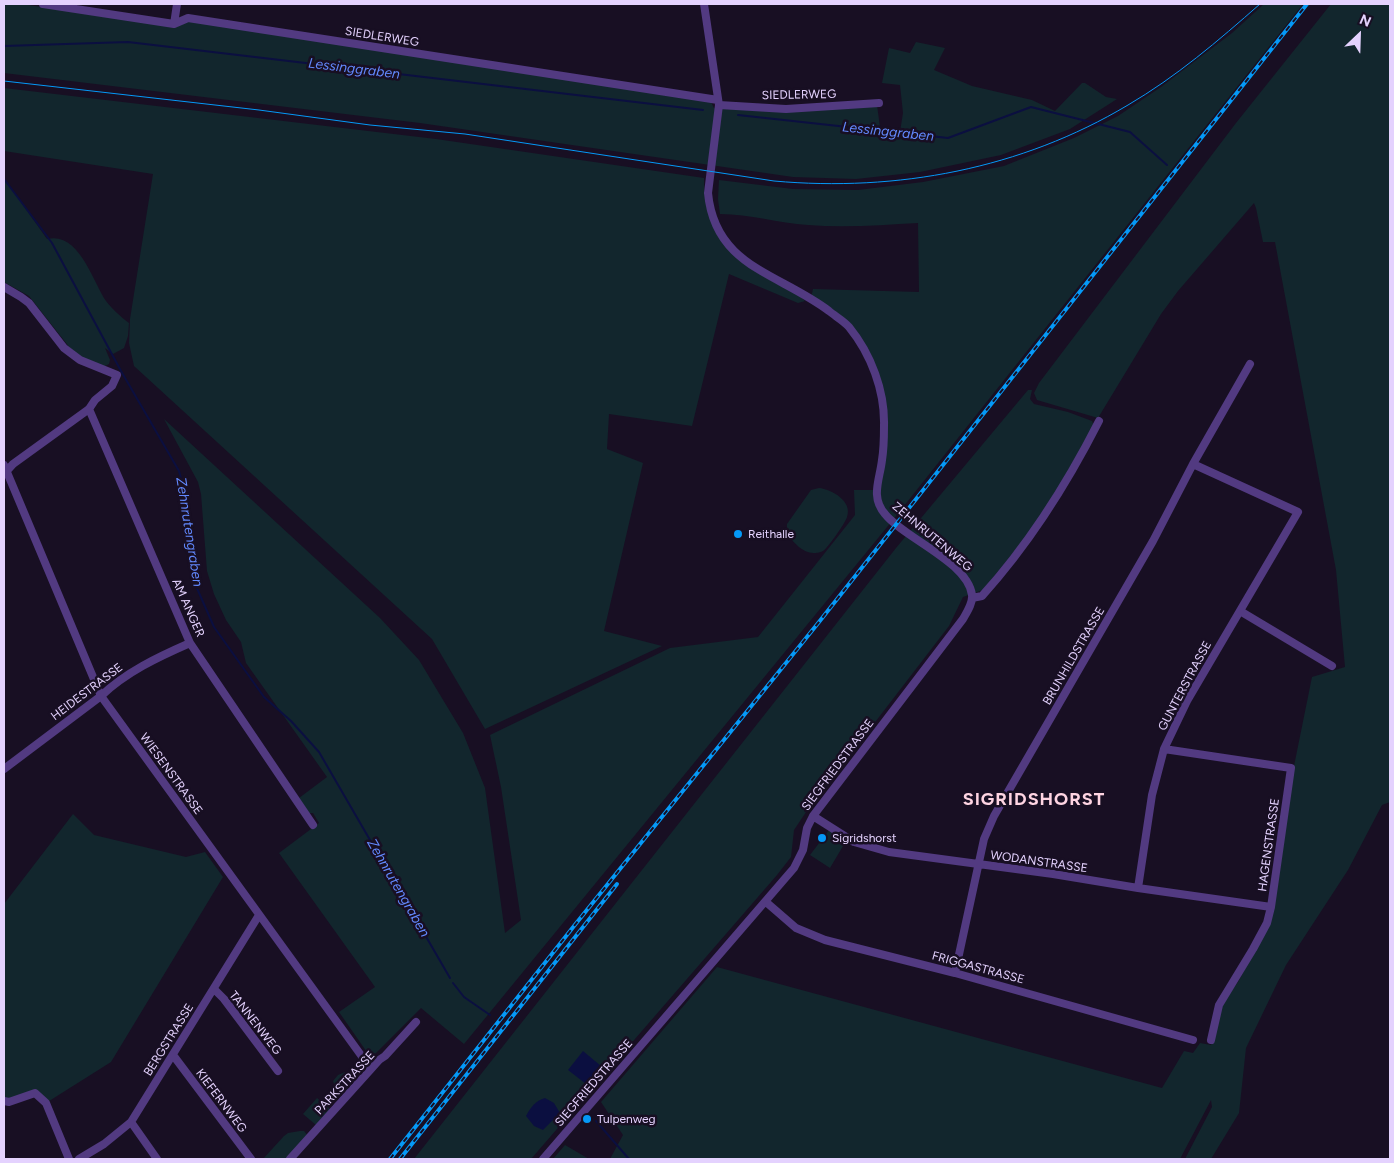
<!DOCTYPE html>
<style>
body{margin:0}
#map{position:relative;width:1394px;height:1163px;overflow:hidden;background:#180f23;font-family:Figtree,sans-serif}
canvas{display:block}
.frame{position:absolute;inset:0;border:5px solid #e4d2fe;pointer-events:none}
.north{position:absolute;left:1334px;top:10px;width:50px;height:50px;-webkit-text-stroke:4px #180f23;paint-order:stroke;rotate:24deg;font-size:14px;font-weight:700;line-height:20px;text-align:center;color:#e4d2fe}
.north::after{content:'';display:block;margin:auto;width:18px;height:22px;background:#e4d2fe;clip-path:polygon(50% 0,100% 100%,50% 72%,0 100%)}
</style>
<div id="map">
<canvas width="1394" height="1163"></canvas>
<div class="frame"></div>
<div class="north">N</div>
</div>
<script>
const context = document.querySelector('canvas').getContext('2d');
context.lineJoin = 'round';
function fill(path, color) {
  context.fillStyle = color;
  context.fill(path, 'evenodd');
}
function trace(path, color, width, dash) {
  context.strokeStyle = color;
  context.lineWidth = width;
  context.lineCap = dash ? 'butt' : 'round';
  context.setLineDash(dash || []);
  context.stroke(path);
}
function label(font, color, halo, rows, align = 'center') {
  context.font = font + ' Figtree,sans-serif';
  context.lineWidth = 5;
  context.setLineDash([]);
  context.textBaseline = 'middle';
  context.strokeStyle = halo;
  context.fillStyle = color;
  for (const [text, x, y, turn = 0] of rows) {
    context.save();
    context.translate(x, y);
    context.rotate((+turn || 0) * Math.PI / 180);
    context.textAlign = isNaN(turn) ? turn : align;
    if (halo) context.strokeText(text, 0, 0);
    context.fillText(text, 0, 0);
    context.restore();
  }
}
fill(new Path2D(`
 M4,4h18l150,23 17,-6 522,81 3,6 73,4 90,-7 4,30 18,3 4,-25 -3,-28 -18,-2 7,-35 21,5 6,-11 29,6 -11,22 38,16 60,14 23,11 27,-28h3l21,14 11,2 -47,30 -69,26 -81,17 -64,7 -63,-2 -373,-54 -416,-50z
 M1264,4h39l-411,517 -428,523 -43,-36 -50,50 -32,-46 36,-25 -96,-134 40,-30 -6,-10h-4l-10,-15 28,-21 -81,-114 -5,-21 -15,-22 -12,-26 -7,-23 -6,-77 -3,-12 -34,-63 216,199 39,42 44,73 22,55 20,145 16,-13 -20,-133 -11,-52 180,-87 88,-11 97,-122 -1,-25h22l6,-30 -2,-71 -31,-63 -38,-28 2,-9 106,3 -1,-69c-36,2 -73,5 -110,2 -30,-2 -58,-11 -88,-11l-2,-15 1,-19 74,9 65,1 65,-8 81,-16 70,-28 44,-22 43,-29 71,-54z
 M1331,4h59v798l-8,3 -34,65 -62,95 -40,83 -7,65 -28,46h-26l27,-52 -1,-7 -31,59h-570l13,-24 -22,-33 116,-135 445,121 22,-37 9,2 7,-10 11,2 10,-40 17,-23 32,-60 24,-156 18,-89 33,-10 -9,-97 -61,-328h-12l-7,-34 -2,-5 -76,88 -17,23 -63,104 -61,-18 -3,-7 5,-10 197,-260z
 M4,88l432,51 268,39c0,69 40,89 95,117l6,6 -7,2 -69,-29 -37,152 -83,-12 -2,35 36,14 -39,168 58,15 -177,83 -53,-90 -298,-273 -5,-23 1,-24 23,-145 -149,-23z
 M4,178l43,61c32,-8 46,43 59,62 7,9 14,15 23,22l-1,13 -4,12 -11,6 -8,-6 5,12 -1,4 -6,3 -22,-10 -11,-9 -41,-52 -25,-14z
 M1028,390h4l-2,9 4,5 34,8 24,9 2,5 -56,96 -55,68 -20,7 -14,29 -143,186 -12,18 -3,27 -14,18 -246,284h-117l482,-611z
 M819,488c12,1 34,13 28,29 -1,5 -20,32 -24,34 -1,1 -7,2 -8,2 -12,1 -20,-10 -28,-18v-11l24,-34z
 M73,814l21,21 92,22 19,-5 18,25 -112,185 -65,41 -11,-10 -31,8v-197z
 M829,830l17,11 -16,27 -20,-13z
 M345,1072l10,8 -12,13 -9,-9 -1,-3 5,-6z
 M317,1098l13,11 -14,16 -13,-11z
 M300,1131h4l4,5 -21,23h-24l21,-23 4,-3z
 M565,1145l24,14h-36z`), '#12262d');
fill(new Path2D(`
 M583,1051l18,15 -15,18 -18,-14z
 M545,1098l9,5 6,10 -17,17 -9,-4 -8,-10c5,-9 9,-15 19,-18z`), '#0b0f40');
trace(new Path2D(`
 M4,46l124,-4 575,68
 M738,115l210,23 83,-31 99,25 37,33
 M4,179l48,64 69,128 58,100 7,27 10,88 18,41 50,70 27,24 28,31 131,226
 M453,983l11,14 26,18
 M596,1121l33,38`), '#0b0f40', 2);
trace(new Path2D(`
 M43,4l131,20 14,-6 530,82
 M174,24l3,-20
 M719,105l67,4 93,-6
 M4,287l17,10 8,6 35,45 16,12 37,15 -5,11 -17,14 -6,9 -76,55 -9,10
 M89,409l101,234 123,182
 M4,465l97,231 270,373
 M972,598l10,-2c47,-52 85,-112 117,-175
 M1240,611l92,55
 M1164,749l127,19 -20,139 -4,16 -14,26 -34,56 -8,35
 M4,769l97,-73c25,-24 57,-39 89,-53
 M813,816l41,26 35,10 164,22 85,14 133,19
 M1138,888l14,-93 12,-46 23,-48 111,-189 -105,-48
 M766,902l30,26 29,12 130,33 238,67
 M955,973l29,-134 10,-23 159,-275 40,-77 57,-100
 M214,989l10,10 54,72
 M173,1055l78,104
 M4,1101l5,1 26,-9 11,10 23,56
 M131,1122l26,37
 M79,1159l25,-15 27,-22 128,-207
 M290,1159l81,-90 8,-9 6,-4 31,-34
 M543,1159l251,-291 9,-18 4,-22 6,-12 150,-197c4,-7 10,-16 9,-24 -4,-33 -68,-57 -87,-81 -15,-17 -5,-35 -3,-54 2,-12 2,-23 2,-34 1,-35 -13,-72 -35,-99 -5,-6 -14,-11 -20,-16 -50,-38 -114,-44 -121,-118l11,-88 -15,-101`), '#523a81', 8);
trace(new Path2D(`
 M4,81l255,29 111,15 95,9 309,47c123,11 247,-12 354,-76 48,-28 90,-64 132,-101`), '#0599f7', 1);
const rail = new Path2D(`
 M390,1159l184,-233 245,-304 488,-618
 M400,1159l217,-275`);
trace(rail, '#0599f7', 4);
trace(rail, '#180f23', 2, [5.5]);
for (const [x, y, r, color] of [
 [738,534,5,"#0599f7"],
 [822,838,5,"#0599f7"],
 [587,1119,5,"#0599f7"]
]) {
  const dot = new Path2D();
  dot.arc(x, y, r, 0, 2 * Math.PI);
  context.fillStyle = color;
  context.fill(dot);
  trace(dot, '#180f23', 2);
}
label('12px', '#e4d2fe', '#180f23', [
 ["SIEDLERWEG",382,37,9],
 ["SIEDLERWEG",799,95,-1],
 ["ZEHNRUTENWEG",932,537,40],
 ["AM ANGER",188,608,66],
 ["BRUNHILDSTRASSE",1074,656,-60],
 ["GUNTERSTRASSE",1185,686,-62],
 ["HEIDESTRASSE",87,692,-37],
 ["SIEGFRIEDSTRASSE",838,765,-53],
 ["WIESENSTRASSE",171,774,54],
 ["HAGENSTRASSE",1269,845,-82],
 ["WODANSTRASSE",1039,862,8],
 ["FRIGGASTRASSE",978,968,15],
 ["TANNENWEG",255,1023,52],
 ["BERGSTRASSE",169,1040,-58],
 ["PARKSTRASSE",345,1083,-47],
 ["SIEGFRIEDSTRASSE",594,1083,-49],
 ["KIEFERNWEG",221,1101,53]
]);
label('12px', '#e4d2fe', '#180f23', [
 ["Reithalle",748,534],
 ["Sigridshorst",832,838],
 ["Tulpenweg",597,1119]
], 'left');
label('italic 14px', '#6288fc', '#180f23', [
 ["Lessinggraben",354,69,7],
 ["Lessinggraben",888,132,6],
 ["Zehnrutengraben",189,532,81],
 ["Zehnrutengraben",398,888,60]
]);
context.letterSpacing = '1px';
label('bold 18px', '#fed4e2', '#180f23', [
 ["SIGRIDSHORST",1034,800]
]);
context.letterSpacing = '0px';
</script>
